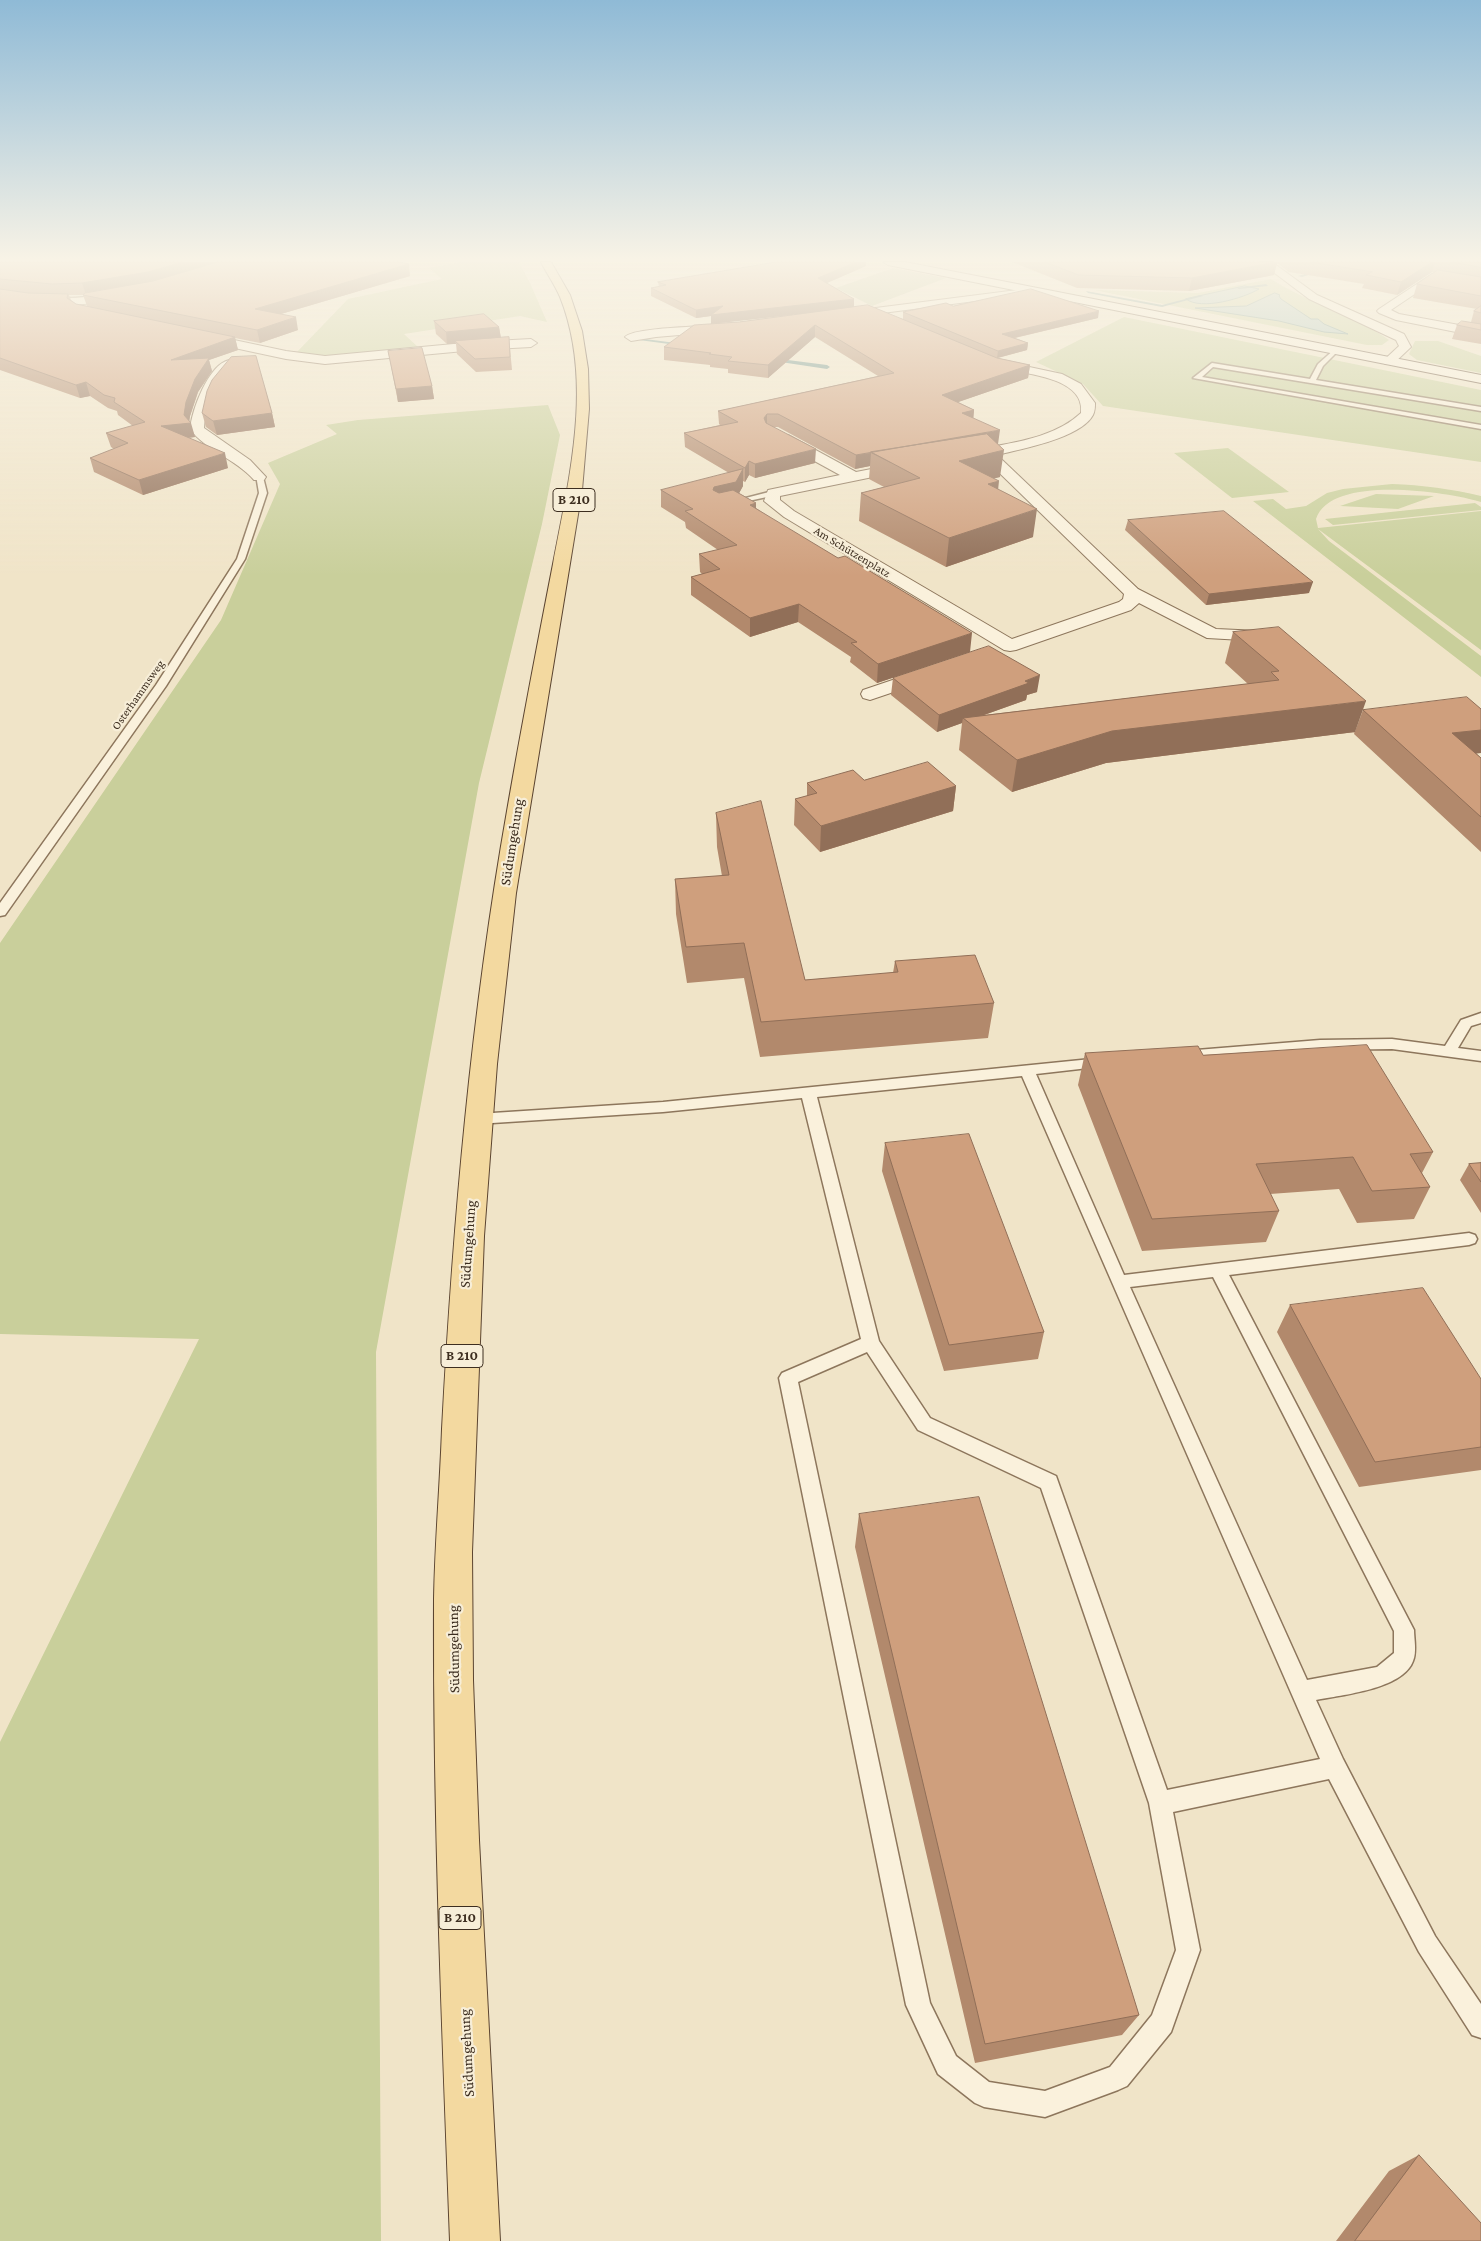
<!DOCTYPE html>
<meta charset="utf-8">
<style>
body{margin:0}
canvas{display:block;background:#f0e4c8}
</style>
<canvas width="1481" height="2241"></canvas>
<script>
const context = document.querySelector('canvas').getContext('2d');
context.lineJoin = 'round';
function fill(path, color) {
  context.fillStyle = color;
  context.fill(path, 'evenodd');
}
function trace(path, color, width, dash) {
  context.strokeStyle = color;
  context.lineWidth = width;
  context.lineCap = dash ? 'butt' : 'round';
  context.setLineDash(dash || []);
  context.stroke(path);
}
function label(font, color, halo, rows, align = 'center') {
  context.font = font + ' "Crimson Pro",serif';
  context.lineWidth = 4.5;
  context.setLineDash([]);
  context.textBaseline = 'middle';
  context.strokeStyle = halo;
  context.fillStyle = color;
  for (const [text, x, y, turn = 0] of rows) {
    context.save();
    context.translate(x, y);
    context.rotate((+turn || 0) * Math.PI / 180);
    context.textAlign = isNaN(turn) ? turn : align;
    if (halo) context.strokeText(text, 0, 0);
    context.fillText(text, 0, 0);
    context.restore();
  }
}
fill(new Path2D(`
 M460,262h59l11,21 17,39 -27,-6 -116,18 14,13 -91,9 -31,-3 52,-54 94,-20 -13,-11z
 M1271,279c37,24 82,35 118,61l-7,5h-15l-273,-55 104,3z
 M1124,317l357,73v72l-378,-56 -20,-22 -47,-22z
 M1415,341h23l43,15v17l-64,-13 -8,-6z
 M548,405l12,30 -18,89 -63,259 -103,569 5,889h-381v-499l199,-403 -199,-5v-391l221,-323 59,-136 -12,-21 69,-29 -11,-9 32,-5z
 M1228,448l61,44 -57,6 -58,-45z
 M1392,484c30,1 60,5 89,12v6c-34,-10 -150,-28 -165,17l2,9 163,-17v139l-163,-121 11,12 152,115v21l-228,-176 20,-2 13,10 20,-3 21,-13 16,-4z
 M1376,494l58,2 -36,13 -58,-3z
 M1475,503l6,4v3l-148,15 -8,-6z`), '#c9cf9b');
fill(new Path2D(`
 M893,268l53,10 -74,28 -36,-18z`), '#bfc49a');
const water = new Path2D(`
 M1245,286l14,3c-15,9 -58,22 -73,10z
 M1275,293l5,2 -1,1 2,3 30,20h7l6,5 24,10 -24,-2 -45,-11 -84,-13 51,-2z`);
fill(water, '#a9c4bc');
trace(water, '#6f938a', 1);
fill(new Path2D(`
 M1344,262h7l-49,15 -4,-1z
 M1266,284l2,2 -29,3 -2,-1z
 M1086,291l76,14 39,-10 2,1 -41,11 -74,-14z
 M637,338l47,6 2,1 -2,1 -45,-6z
 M772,358l55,7 3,2 -3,2 -53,-8z`), '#6f938a');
const lane = new Path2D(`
 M1336,348l3,2 -16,16 -7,14 165,27v4l-268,-44 -11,10 279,48v4l-288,-51 19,-15 98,16 8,-15z
 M256,475l7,2 4,16 -22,66 -79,127 -161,229 -5,1v-13l156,-218 81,-126 22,-66z
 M773,491l4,2 -1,2 -46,10 -4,-2z
 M1481,1013v10l-10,3 -13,22 23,3v10l-89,-12 -72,1 -136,11 -5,-2 -2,-3 2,-3 5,-2 136,-11 72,-1 53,7 16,-26z
 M1101,1058l5,2 2,3 -2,3 -70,8 88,201 345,-42 6,2 2,4 -2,4 -6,2 -240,30 185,355c0,9 3,22 -1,31 -10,28 -71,34 -97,39l27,59 92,177 46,68v34l-9,-3 -53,-83 -90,-173 -156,33 27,138 -29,82 -44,54 -9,4 -73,27 -61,-10 -9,-4 -37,-29 -32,-69 -127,-627 3,-5 79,-34 -59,-241 -139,14 -186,12 -5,-1 -2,-4 2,-4 5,-1 186,-12zM1022,1076l298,683 -153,31 -111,-314 -126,-58 -51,-77 -62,-244zM1213,1277l181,354v22l-17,14 -70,13 -177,-393zM867,1352l51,78 123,58 108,315 27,147 -24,65 -42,52 -65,24 -56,-9 -33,-26 -26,-53 -132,-621z`);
const street = new Path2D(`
 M1260,262h12l45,33 87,39 7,13 -18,17h-8l-2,-3 16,-15 -3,-6 -87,-41z
 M1432,274l49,9v6l-47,-8 -43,29 8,4 82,15v8l-85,-17 -17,-7 -2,-2 2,-2z
 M1033,288l4,1 1,2 -1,2 -193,25 -6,-3 6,-3z
 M0,292c41,8 81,8 122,0l6,3 -2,2c-42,11 -84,9 -126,1z
 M722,325l4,2 2,2 -2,2 -70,6 -25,4 -6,-4c9,-10 80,-10 97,-12z
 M201,333l85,18 39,5 150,-14 56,-3 6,4 -6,4 -56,3 -150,14 -39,-5 -89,-19 -2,-3 2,-3z
 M992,359l70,15 19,10 14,19c0,4 0,8 -2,12 -12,23 -72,34 -96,40l141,134 78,40 44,2 6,1 3,4 -3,4 -6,1 -53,-3 -68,-35 -8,7 -115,40 -6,1 -6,-1 -220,-133 -20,-16 4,-11 72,-15 -62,-34 -2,-3 2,-3h10l68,37 51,-10 5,1 2,3 -2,3 -132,27v4l14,11 218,128 107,-37 4,-3 1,-5 -141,-137 -16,3 -7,-4 2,-3c39,-10 88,-11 119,-40 5,-39 -68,-40 -93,-47l-2,-3z
 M229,360l6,4c-15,21 -29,37 -31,64l46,32 16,17 -2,3h-10c-18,-21 -48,-29 -64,-51 2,-19 18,-64 39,-69z
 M928,668l7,2 2,4 -2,4 -65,22 -7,-2 -2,-4 2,-4z`);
const secondary = new Path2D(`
 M883,262h22l576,113v8l-593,-118z`);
const primary = new Path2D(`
 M541,262h10l19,33 12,36 6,38 1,40 -7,81 -66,403 -19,171 -13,172 -12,316 1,128 6,160 21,401h-50c-8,-214 -17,-428 -16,-642 1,-57 6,-113 8,-170 11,-207 29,-414 65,-618 14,-82 30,-165 46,-247 16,-85 41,-182 7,-267 -5,-12 -13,-23 -19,-35z`);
trace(lane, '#8d765c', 3);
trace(street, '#8d765c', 2);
trace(secondary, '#6f573f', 2);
trace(primary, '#5b4430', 2);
fill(lane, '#faf1dc');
fill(street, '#faf1dc');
fill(secondary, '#faf1dc');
fill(primary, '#f3d9a0');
fill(new Path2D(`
 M0,262l410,14 -129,38 17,16 -38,13 -25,-5 3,12 -29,10 3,11 -14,21 -8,24 -1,5 6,16 -7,1 40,30 -85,27 -49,-23 -4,-14 24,-9 -3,-2 -5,-14 27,-7 -15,-11 -1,-4 -9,-3 -18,-12 -10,2 -80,-28zM69,295h14l4,11 -11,-2 -5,-4z
 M776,262h90v4l-40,17 28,24 49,12v-7l50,-6 145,12 -83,20 13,5 -1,7 -29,8 32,7 -2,13 -70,24 16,8 -1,8 25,26h-1l3,33 -7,1 5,11 35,48 -87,30 -87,-46 2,-28 23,-6 -15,-8 1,-13 -15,3 -77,-42h-4l41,36 -60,15 -6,-3 -4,7 -2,-1v5l-4,7 17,10v5l214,144 -93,31 -27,-21 1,-5 -53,-35 -48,15 -59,-42v-18l11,-3 -2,-2 -1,-18 19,-4 -32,-22 -1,-6 -24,-15v-17l68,-17 -44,-26 -1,-14 36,-8 -1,-1 -1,-13 160,-35 -63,-39 -47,41 -40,-5v-4l-18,-2v-2l-46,-5v-13l47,-23v-8l-15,2 -45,-22v-8l8,-1 -1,-5zM801,314l-62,8 -23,1z
 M1012,262h469v82l-29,-5 5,-14 14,-3 3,-11 3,-2 -64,-11 4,-14 18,-11 -3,-1 -35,23 -35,-7 2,-4 -75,-12 -12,-9 -3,12 -85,16 -112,-3z
 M434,321l65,6 2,11 8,-1 3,33 -36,2 -19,-18 -1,-10h-9l-11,-10z
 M388,351l44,35 2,13 -36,3z
 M202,413h70l3,14 -58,8 -11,-8z
 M1128,520l181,73 -103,12 -81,-75z
 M1233,632l122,100 -249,31 -94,29 -53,-42 3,-27 -25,9 -46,-37 2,-17 144,14 -10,3 -1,5 -42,15 264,-31 -23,-21z
 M1481,709v44h-5l5,5v94l-127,-118 9,-24z
 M864,780l92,6 -3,25 -133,41 -26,-27 1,-26 12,-3v-13z
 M716,813l89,167 88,-7 2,-12 99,42 -6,35 -228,19 -16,-79 -57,5 -11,-69 -1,-35 47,-3 -5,-29z
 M1085,1053l118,2 230,97 -11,21 8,14 -16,32 -57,4 -18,-34 -69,5 9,17 -13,31 -124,9 -64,-166z
 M885,1143l159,189 -6,27 -94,12 -62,-200z
 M1481,1163v50l-21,-33 9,-16z
 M1290,1305l191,74v91l-122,17 -82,-155z
 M859,1514l280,501 -17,20 -147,28 -120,-516z
 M1419,2155l62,86h-145l53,-70z`), '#b2896c');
fill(new Path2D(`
 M183,262h45l-77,21 -65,12 -4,-12z
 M856,262h10v4l-48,21v-9z
 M1277,262l-3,13 -85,16 3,-13z
 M1432,262h3l-3,10 -35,23 4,-13z
 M409,264l1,12 -153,45 -2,-12z
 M854,299v9l-143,16v-8l-15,2v-8l27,-4z
 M1099,311l-1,7 -97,23 1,-7z
 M296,317l2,13 -38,13 -3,-13z
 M815,325v12l-47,41v-13z
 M499,327l2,12 -46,2 1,3h-9l-1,-12z
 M235,337l3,13 -29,10 3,11 -14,21 -8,24 -1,7h2l4,14 -30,3 -4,-14 10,-66z
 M1028,343l-1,7 -30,8 1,-7z
 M1030,365l-2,13 -87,30 1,-13z
 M86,382l4,14 -10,2 -4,-13z
 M432,386l2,13 -36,3 -2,-13z
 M974,410l-1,13 -11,-10z
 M272,413l3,14 -58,8 -4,-14z
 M767,414v13l-3,-9z
 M1000,430l-2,14 -107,19 -20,-10z
 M816,449l-1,14 -60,15v-14z
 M1004,450l-4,27 -44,11 3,-27z
 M225,453l3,15 -85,27 -4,-15z
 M871,453l-1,13 -15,3 1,-14z
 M749,461v14l-4,7v-14z
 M743,469v17l-7,13 -21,5 -2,-14 1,-3z
 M999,481l-3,28 -8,-25z
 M756,503v17l-6,-15z
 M1037,509l-4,28 -87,30 3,-29z
 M1313,582l-4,11 -103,12 3,-11z
 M799,604l-1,18 -48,15v-19z
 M972,633l-2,19 -93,31 1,-19z
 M1040,675l-3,17 -10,3 -1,5 -59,21 -4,-3 -1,5 -25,9 2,-17 86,-34z
 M1366,701l-11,31 -249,31 -94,29 5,-32 95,-29z
 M1481,730v23l-39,5 10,-25z
 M956,786l-3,25 -133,41 1,-26z`), '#916f58');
const building = new Path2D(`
 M0,262h183l-35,10 -66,11 -30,1 -52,-5z
 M218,262h182l9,2 -154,45 41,8 -39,13 -174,-35 2,-2 68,-12z
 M776,262h80l-38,16 36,21 -143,16 12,-9 -27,4 -45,-22 15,-3 -8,-3z
 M1045,262h231l-84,16 -113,-3z
 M1311,262h121l-31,20 -35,-7 6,-3z
 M1452,262h29v5z
 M1438,270l43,7v19l-64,-12z
 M0,289l28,4 40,1 -1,4 9,6 159,33 -64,23 38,-2 -14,21 -9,23 -2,13 7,8 -30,3 64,27 -86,27 -49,-22 38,-15 -22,-10 39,-11 -31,-20 1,-4 -11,-3 -18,-13 -10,3 -76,-27z
 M1031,289l68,22 -97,23 26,9 -30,8 -95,-39 43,-9 7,3z
 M868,305l129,53 33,7 -88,30 32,15 -12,3 38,17 -144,25 -78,-41h-11l-3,4 2,5 50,26 -61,15 -6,-3 -4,7 -61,-35 54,-11 -20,-11 176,-38 -79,-48 -47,40 -40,-4 4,-4 -23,-3 2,-1 -47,-6 30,-22 45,-3z
 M1481,306v7l-7,-2z
 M484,314l15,13 -53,5 -12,-11z
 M1462,321l19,3v6l-24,-5z
 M509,337l1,20 -35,2 -20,-18z
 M422,348l10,38 -36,3 -8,-38z
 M256,356l16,57 -59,8 -11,-8 5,-22 5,-11 19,-23z
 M987,434l17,16 -45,11 40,20 -11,3 49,25 -88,29 -88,-45 59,-15 -49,-26z
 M743,469l-7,13 -22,5 -1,3 6,3 14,-3 23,13 -6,2 88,53 7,-2 127,77 -94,31 -27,-21 6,-1 -58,-38 -49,14 -59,-41 29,-8 -21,-15 38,-9 -52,-34 8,-2 -32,-19z
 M1224,511l89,71 -104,12 -81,-74z
 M1279,627l87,74 -254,30 -95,29 -54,-42 316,-38 -8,-8 8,-1 -46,-39z
 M989,646l51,29 -15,6 4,2 -90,32 -46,-37z
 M1467,697l14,12v21l-29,3 29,25v59l-118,-107z
 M928,762l28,24 -135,40 -26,-27 22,-6 -10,-10 46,-13 11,10z
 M761,801l44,179 93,-8 -3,-11 80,-6 19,48 -233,19 -17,-79 -58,4 -11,-68 54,-4 -13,-62z
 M1367,1045l66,107 -23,2 20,33 -58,4 -19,-34 -97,7 23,47 -127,8 -67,-166 113,-7 5,9z
 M969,1134l75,198 -95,13 -64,-202z
 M1481,1163v19l-12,-18z
 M1423,1288l58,91v68l-106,15 -85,-157z
 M979,1497l160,518 -154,29 -126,-530z
 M1419,2155l62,68v18h-126z`);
fill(building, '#cf9f7d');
trace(building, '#916f58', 1);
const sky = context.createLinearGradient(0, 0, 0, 576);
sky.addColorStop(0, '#8fbad6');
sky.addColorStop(0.45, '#f8f3e6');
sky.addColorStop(1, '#f8f3e600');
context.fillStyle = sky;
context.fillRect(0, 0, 1481, 576);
label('12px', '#3d2e20', '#f7eed8', [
 ["Am Schützenplatz",852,552,31],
 ["Osterhammsweg",138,695,-55]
]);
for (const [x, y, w] of [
 [574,500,42],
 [462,1356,42],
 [460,1918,42]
]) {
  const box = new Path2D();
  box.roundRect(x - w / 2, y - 11.5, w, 23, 4);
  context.fillStyle = '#f7eed8';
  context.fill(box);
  trace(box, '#3d2e20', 1);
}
label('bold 14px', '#3d2e20', null, [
 ["B 210",574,500],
 ["B 210",462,1356],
 ["B 210",460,1918]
]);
label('15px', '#3d2e20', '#f7eed8', [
 ["Südumgehung",512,842,-81],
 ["Südumgehung",468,1244,-86],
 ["Südumgehung",454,1649,-91],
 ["Südumgehung",467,2053,-93]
]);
</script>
